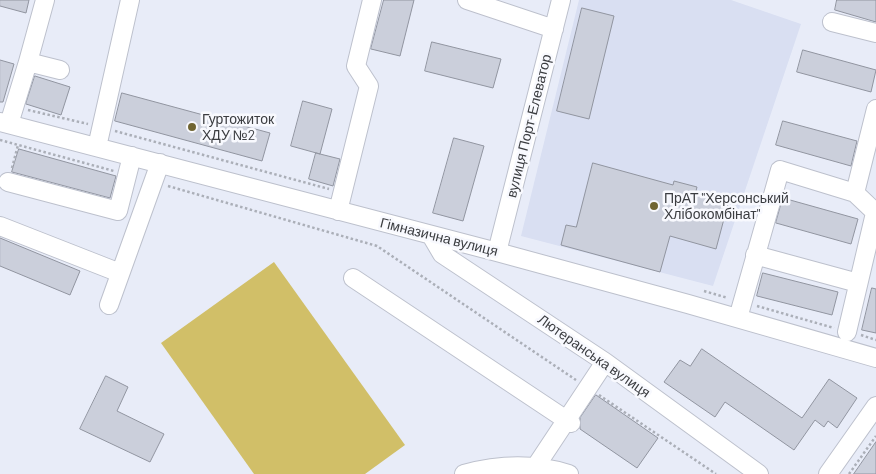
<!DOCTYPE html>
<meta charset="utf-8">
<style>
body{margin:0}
canvas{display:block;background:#e8ecf8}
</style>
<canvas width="876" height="474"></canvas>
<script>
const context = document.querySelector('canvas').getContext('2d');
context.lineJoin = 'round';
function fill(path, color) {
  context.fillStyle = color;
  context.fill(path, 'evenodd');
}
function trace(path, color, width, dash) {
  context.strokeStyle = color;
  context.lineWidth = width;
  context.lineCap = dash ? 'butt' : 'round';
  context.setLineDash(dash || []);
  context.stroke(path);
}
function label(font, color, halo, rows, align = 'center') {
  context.font = font + ' Barlow,sans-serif';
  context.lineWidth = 5;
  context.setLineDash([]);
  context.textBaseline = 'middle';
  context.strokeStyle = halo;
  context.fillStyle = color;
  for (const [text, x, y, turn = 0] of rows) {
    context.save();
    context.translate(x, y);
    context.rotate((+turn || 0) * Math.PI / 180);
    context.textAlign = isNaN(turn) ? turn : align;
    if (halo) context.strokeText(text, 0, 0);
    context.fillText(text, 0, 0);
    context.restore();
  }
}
fill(new Path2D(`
 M579,0h152l70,24 -88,262 -192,-50z`), '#d9dff2');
fill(new Path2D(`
 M274,262l131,183 -40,29h-111l-93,-131z`), '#d1bf68');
const building = new Path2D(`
 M0,0h29l-3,13 -26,-7z
 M384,0h30l-14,56 -29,-7z
 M837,0h39v22l-41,-12z
 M582,8l32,8 -25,103 -32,-8z
 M432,42l69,17 -8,29 -68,-17z
 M803,50l73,20 -5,22 -74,-20z
 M0,60l14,4 -11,38h-3z
 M35,76l35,11 -9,28 -35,-11z
 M122,93l148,40 -8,28 -147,-40z
 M303,101l29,8 -12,45 -29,-8z
 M783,121l74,20 -6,25 -75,-21z
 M454,138l30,8 -21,75 -30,-8z
 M19,149l97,27 -6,22 -98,-26z
 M316,153l24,6 -7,27 -24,-7z
 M593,163l80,22 1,-4 23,6 -1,4 33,9 -13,49 -46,-13 -10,36 -99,-27 5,-20 10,2z
 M783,198l75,21 -7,25 -75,-21z
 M0,238l80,33 -10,24 -70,-29z
 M763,273l75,19 -6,23 -75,-19z
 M872,288l4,1v44l-14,-3z
 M702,349l100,69 27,-39 28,19 -20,30 -9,-7 -4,6 -9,-7 -21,30 -69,-48 -10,15 -51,-35 16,-22 10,6z
 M106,376l22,11 -11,24 47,23 -14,28 -70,-33z
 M596,395l62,43 -21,30 -57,-39v-11z
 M876,442v32h-22z`);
fill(building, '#cbcfdb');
trace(building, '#9195a0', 1);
const minor = new Path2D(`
 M467,0l87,29
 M832,22l44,11
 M28,62l17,-62
 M0,122l497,130 191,52 188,54
 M9,124l19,-62 32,8
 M97,147l33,-147
 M8,182l110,29 14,-55
 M855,193l21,-84
 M338,211l31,-125 -13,-20 16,-66
 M0,226l120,47
 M432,237l10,17 163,108 154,112
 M497,252l64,-252
 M755,255l103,28
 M353,278l218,145
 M109,305l51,-142
 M738,318l42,-148 75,23 21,20
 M847,332l28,-119
 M536,466l69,-104
 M464,474c36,-10 69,-11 105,0
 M828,474l48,-68`);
trace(minor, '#bdc1cd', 20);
trace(new Path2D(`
 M28,110l60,14
 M115,131l214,58
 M0,140l114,31
 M12,168l6,-23
 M168,186l209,60 199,134
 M704,291l24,7
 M757,306l77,22
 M861,335l15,5
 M599,395l117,79
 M849,474l27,-38`), '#abafb8', 2.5, [2.5, 2.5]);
trace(minor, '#fff', 18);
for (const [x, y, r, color] of [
 [192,127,5,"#706532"],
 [654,206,5,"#706532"]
]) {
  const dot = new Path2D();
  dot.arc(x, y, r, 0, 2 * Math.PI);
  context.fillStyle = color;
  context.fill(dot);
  trace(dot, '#f8f9fe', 2);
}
label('14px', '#3b3d41', '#f8f9fe', [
 ["Гуртожиток",202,119],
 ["ХДУ №2",202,135],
 ["ПрАТ \"Херсонський",664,198],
 ["Хлібокомбінат\"",664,214]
], 'left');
label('14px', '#3b3d41', '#f8f9fe', [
 ["вулиця Порт-Елеватор",529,126,-76],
 ["Гімназична вулиця",439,237,14],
 ["Лютеранська вулиця",594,356,35]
]);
</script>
